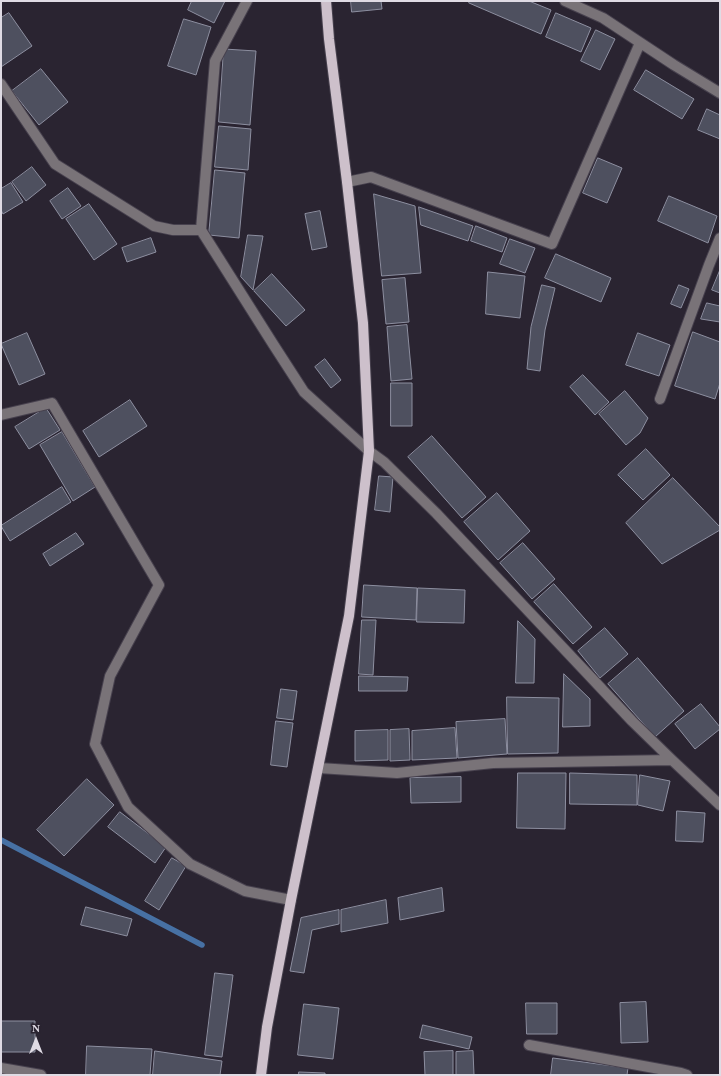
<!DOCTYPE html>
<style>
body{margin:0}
#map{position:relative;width:721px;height:1076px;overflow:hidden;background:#2a2431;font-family:Georgia,serif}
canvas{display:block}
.frame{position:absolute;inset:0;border:2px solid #dfdbe4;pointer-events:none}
.north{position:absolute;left:16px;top:1020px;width:40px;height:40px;-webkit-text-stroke:3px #2a2431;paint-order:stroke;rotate:0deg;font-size:11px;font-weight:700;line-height:16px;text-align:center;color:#dfdbe4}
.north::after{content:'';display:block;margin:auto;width:14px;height:18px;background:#dfdbe4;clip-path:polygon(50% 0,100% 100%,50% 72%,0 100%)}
</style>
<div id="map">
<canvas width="721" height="1076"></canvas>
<div class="frame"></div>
<div class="north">N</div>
</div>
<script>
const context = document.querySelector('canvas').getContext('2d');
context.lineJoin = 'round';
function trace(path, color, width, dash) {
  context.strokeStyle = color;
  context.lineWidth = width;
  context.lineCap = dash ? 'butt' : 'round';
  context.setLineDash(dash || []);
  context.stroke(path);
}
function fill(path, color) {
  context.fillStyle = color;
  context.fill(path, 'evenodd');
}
trace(new Path2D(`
 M1,840l201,105`), '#4771a4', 5.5);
const building = new Path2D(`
 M192,1h33l-11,22 -26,-13z
 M351,1h30l1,8 -30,3z
 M470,1h59l22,9 -10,24 -72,-31z
 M9,13l23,33 -31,21v-49z
 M556,13l35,15 -10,24 -35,-15z
 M184,19l27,8 -15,48 -28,-9z
 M596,30l19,9 -15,31 -19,-9z
 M224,49l32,2 -6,74 -31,-3z
 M41,69l27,33 -29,23 -27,-34z
 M646,70l48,29 -12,20 -48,-29z
 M707,109l13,6v24l-22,-9z
 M219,126l32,3 -3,41 -33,-3z
 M598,158l24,10 -15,35 -24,-10z
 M32,167l14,18 -20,16 -14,-19z
 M215,170l30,3 -6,65 -30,-3z
 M11,183l12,19 -20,12 -2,-4v-21z
 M68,188l13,18 -19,13 -12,-18z
 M374,194l41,12 6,67 -39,3z
 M669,196l48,20 -9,27 -50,-22z
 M89,204l28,40 -23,16 -28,-41z
 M419,207l54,19 -5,15 -47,-16z
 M320,211l7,36 -15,3 -7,-36z
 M476,226l31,12 -5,14 -31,-11z
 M248,235l15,1 -10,54 -12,-13z
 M151,238l5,14 -29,10 -5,-14z
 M510,239l25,9 -10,25 -25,-9z
 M556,254l55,24 -10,24 -56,-24z
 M720,270v23l-8,-3z
 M488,272l37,4 -5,42 -34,-4z
 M272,274l33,36 -19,16 -32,-35z
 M405,278l4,44 -23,2 -4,-44z
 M542,285l13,3 -10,42 -5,41 -13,-2 4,-42z
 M679,285l10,4 -8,19 -10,-4z
 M707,303l13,3v16l-19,-3z
 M407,325l5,54 -21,2 -4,-54z
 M693,332l27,10v41l-5,16 -40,-13z
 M27,333l18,41 -26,11 -18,-41z
 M638,333l32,12 -11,31 -33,-11z
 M325,359l16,21 -10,8 -16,-21z
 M583,375l26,27 -14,13 -25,-28z
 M391,383h21v43h-21z
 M625,391l23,27 -8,15 -14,12 -27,-31z
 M130,400l17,26 -48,31 -16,-26z
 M46,408l14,22 -31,19 -14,-22z
 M62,432l33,55 -22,14 -33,-56z
 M432,436l54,61 -24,21 -54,-61z
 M646,449l24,26 -27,25 -25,-25z
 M379,476l14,1 -3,35 -15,-2z
 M673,478l47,49v3l-58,34 -36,-41z
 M62,487l9,15 -61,39 -9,-15z
 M497,493l33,38 -32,29 -34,-38z
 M76,533l8,11 -34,22 -7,-12z
 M523,543l32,36 -23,20 -32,-36z
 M554,584l38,43 -19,17 -39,-42z
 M364,585l53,3 -1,32 -54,-3z
 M418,588l47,2 -1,33 -47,-1z
 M362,620h14l-3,55 -14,-1z
 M518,621l17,18 -1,44h-18z
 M605,628l23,26 -28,24 -22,-27z
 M638,658l46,53 -29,26 -47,-53z
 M564,674l26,25v27l-27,1z
 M359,676l49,1 -1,14h-48z
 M281,689l16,2 -4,29 -16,-2z
 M507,697l52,1 -1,55 -50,1z
 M701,704l19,23v2l-25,20 -20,-25z
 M505,719l2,35 -49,4 -2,-36z
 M276,721l17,2 -6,44 -16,-2z
 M455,728l2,30 -45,2v-29z
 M409,729l1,31 -20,1v-31z
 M388,730v30l-33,1v-30z
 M518,773h48l-1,56 -48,-1z
 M570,773l67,2v30l-67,-1z
 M640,775l30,6 -7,30 -25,-6z
 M461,777v25l-50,1 -1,-25z
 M87,779l27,26 -50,51 -27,-26z
 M677,811l28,2 -2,29 -27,-1z
 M120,812l46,35 -11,16 -47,-36z
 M172,858l14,8 -27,44 -14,-9z
 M442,888l2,23 -44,9 -2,-22z
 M386,900l2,23 -47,9v-22z
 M86,907l46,12 -5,17 -46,-11z
 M339,910v14l-27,6 -8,43 -14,-2 11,-53z
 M215,973l18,2 -11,82 -17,-2z
 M646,1002l2,40 -27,1 -1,-40z
 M526,1003h31v31h-30z
 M304,1004l35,4 -6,51 -35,-4z
 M1,1021h34v31h-34z
 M423,1025l49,12 -3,12 -49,-11z
 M87,1046l65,3 -2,26h-64z
 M155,1051l67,10 -2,14h-67z
 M453,1051v24h-28l-1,-23z
 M473,1051l1,24h-18v-23z
 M553,1058l75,10 -1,7h-76z
 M299,1072l26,1v2h-26z`);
fill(building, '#4e505f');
trace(building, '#8d8fa0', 1);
const minor = new Path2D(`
 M565,1l38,17 71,47 46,28
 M1,84l54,80 99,62 19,4h28l72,114 31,48 65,59 15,11 52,51 196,208 40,39 48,45
 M347,182l24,-5 181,67 88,-201
 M201,230l14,-169 32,-60
 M660,399l49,-134 11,-27
 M1,415l51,-12 107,182 -49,91 -15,68 33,63 62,57 55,27 46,9
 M319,768l78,5 96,-10 179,-3
 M529,1045l152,28 6,2
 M1,1068l40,7`);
const major = new Path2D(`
 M261,1075l6,-48 24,-127 58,-284 20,-165 -6,-128 -16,-141 -18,-143 -3,-38`);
trace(minor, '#47414e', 12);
trace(major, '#47414e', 12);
trace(minor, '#797378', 10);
trace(major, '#cdc0cb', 10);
</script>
